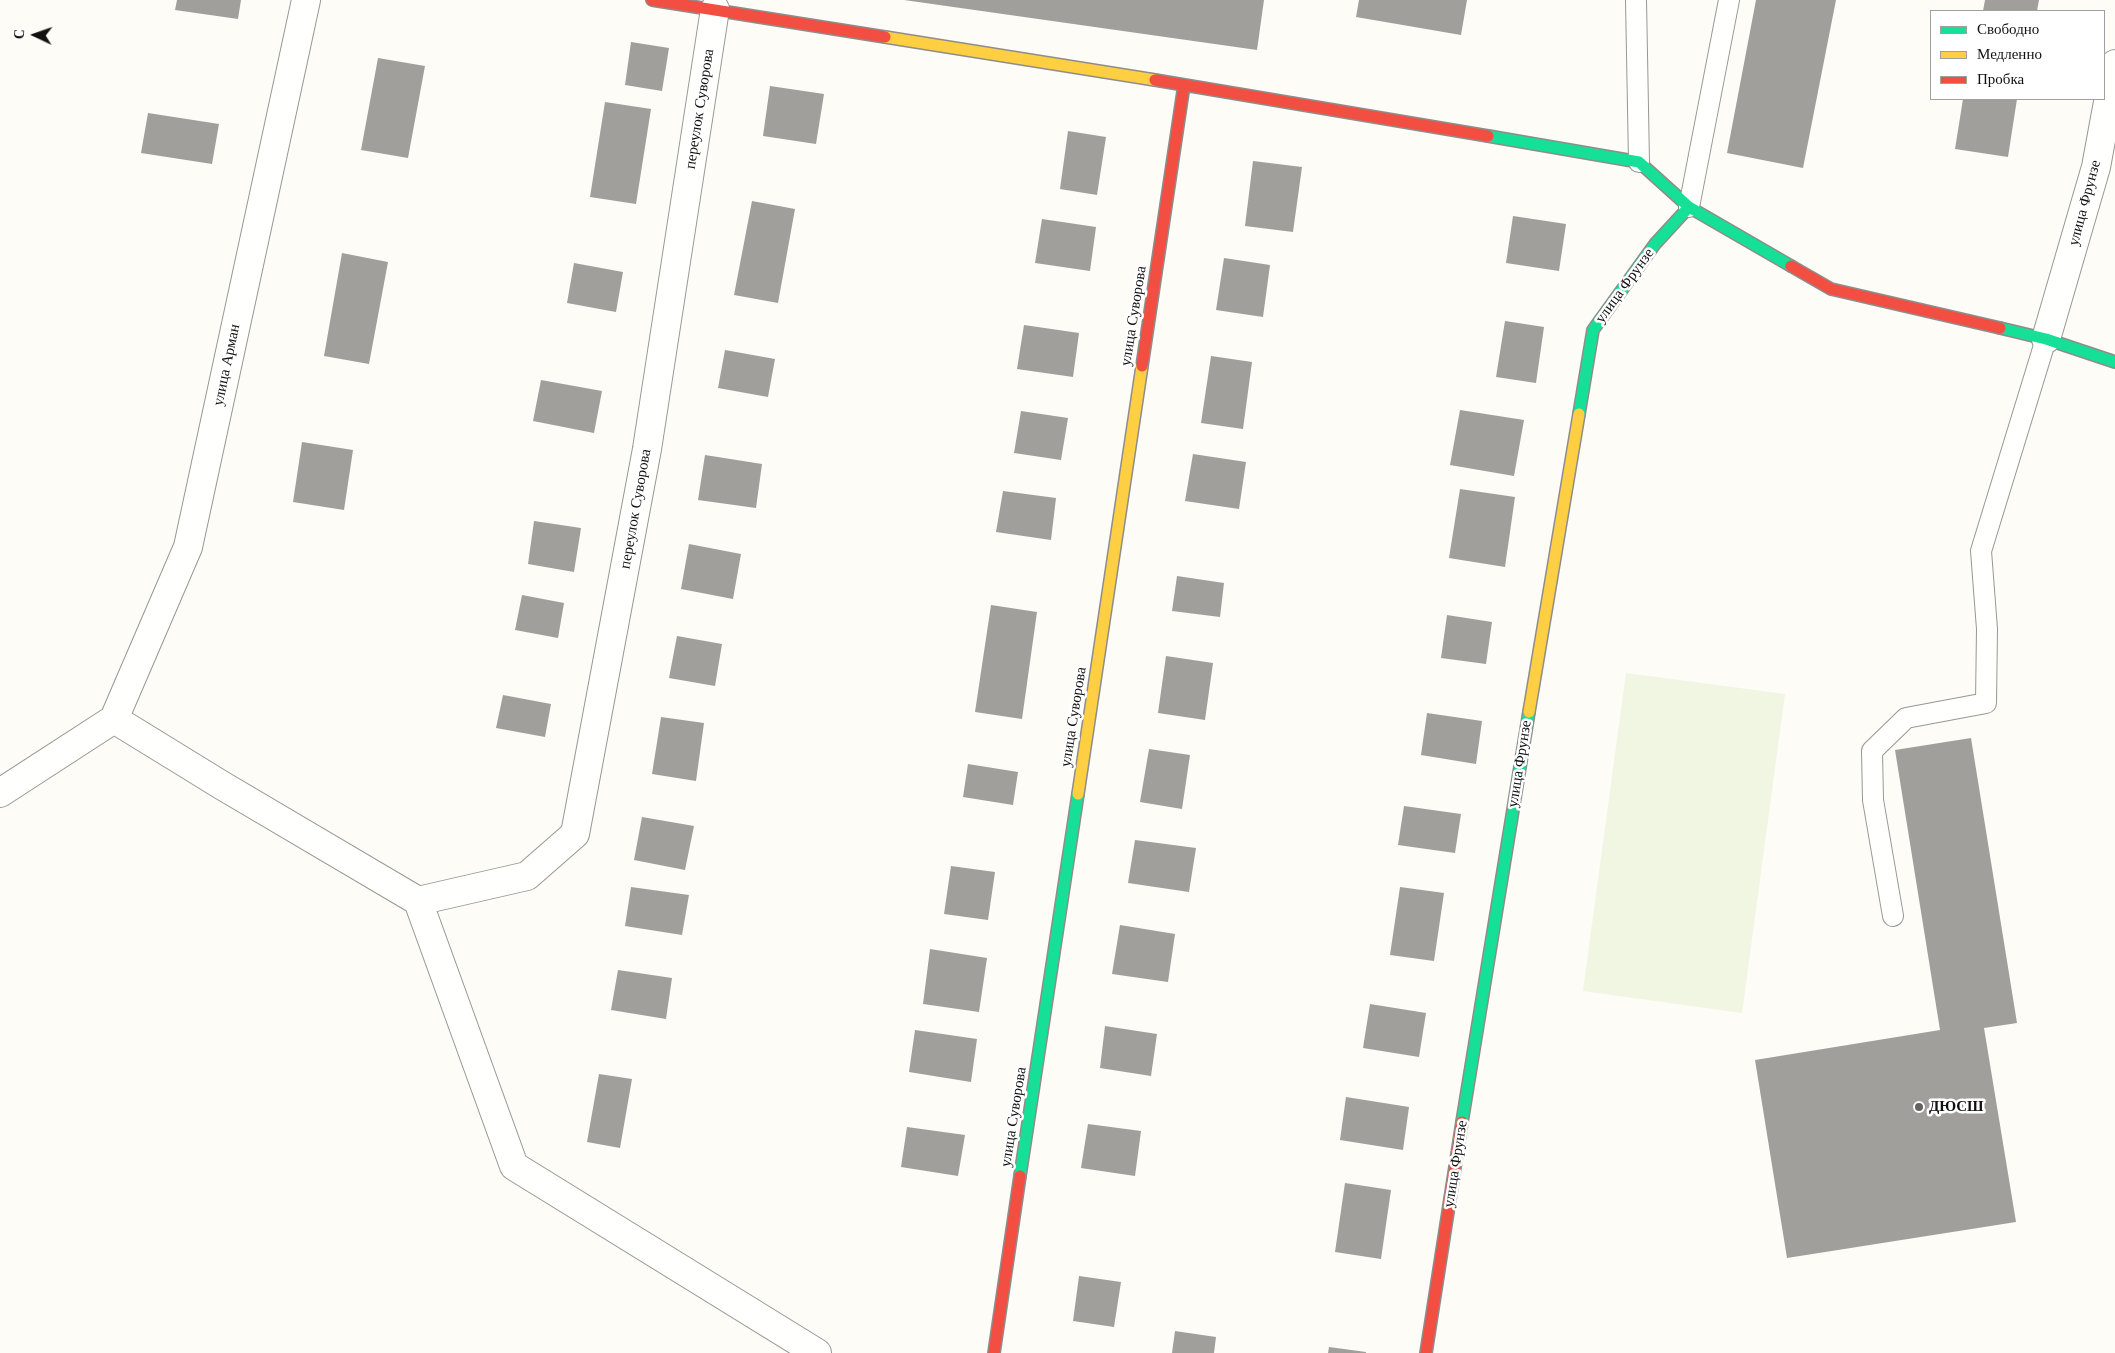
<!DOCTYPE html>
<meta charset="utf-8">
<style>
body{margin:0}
#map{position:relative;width:2115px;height:1353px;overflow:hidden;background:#fdfcf7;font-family:Georgia,serif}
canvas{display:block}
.legend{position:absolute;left:1930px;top:10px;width:175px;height:90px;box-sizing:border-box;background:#fff;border:1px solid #a0a0a0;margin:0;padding:6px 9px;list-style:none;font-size:15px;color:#111}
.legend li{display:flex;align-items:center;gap:10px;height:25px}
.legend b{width:25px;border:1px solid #a0a0a0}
.north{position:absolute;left:10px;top:10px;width:50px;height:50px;-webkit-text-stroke:4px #fff;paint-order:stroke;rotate:273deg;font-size:14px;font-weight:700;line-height:20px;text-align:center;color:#111}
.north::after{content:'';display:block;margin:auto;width:18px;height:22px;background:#111;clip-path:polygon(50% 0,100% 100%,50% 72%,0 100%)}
</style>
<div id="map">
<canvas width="2115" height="1353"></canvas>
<ul class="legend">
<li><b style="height:6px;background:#16e098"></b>Свободно</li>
<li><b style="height:6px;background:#ffcf43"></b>Медленно</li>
<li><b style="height:6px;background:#f24e42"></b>Пробка</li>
</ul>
<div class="north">С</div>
</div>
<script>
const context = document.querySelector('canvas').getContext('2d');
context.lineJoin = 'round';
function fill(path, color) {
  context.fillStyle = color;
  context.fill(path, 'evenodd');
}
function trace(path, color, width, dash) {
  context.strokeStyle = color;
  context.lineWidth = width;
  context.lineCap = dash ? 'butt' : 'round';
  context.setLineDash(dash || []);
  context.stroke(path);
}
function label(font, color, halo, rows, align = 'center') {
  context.font = font + ' Georgia,serif';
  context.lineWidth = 5;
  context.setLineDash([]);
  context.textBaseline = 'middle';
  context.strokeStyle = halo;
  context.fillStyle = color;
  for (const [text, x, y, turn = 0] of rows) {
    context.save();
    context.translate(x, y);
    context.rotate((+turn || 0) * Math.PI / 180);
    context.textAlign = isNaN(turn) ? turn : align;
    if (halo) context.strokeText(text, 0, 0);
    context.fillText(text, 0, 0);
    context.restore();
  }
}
fill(new Path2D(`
 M1626,673l159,21 -43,319 -159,-22z`), '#f0f6e1');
fill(new Path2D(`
 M177,0h64l-3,19 -63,-9z
 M904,0h360l-7,50z
 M1359,0h108l-6,35 -105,-18z
 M1756,0h80l-33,168 -76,-15z
 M1985,0h54l-2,11h-54z
 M631,42l38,6 -7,43 -37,-6z
 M378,58l47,8 -17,92 -47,-8z
 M770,86l54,8 -8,50 -53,-8z
 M1963,99h54l-9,58 -53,-8z
 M605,102l46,7 -15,95 -46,-7z
 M148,113l71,11 -7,40 -71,-11z
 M1068,131l38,6 -9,58 -37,-6z
 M1253,161l49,6 -9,65 -48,-6z
 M752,201l43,8 -17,94 -44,-8z
 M1513,216l53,8 -7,47 -53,-8z
 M1042,219l54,8 -6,44 -55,-8z
 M342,253l46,9 -19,102 -45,-8z
 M1224,258l46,7 -7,52 -47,-7z
 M574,263l49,9 -7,40 -49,-9z
 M1505,321l39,6 -8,56 -40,-6z
 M1024,325l55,8 -6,44 -56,-8z
 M725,350l50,9 -7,38 -50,-9z
 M1211,356l41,6 -9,67 -42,-6z
 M541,380l61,11 -8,42 -61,-12z
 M1460,410l64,10 -10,56 -64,-11z
 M1021,411l47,7 -7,42 -47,-7z
 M302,442l51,8 -9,60 -51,-8z
 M1193,454l53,8 -7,47 -54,-8z
 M705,455l57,9 -6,44 -58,-8z
 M1460,489l55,8 -10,70 -56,-9z
 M1003,491l53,7 -5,42 -55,-8z
 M534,521l47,7 -7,44 -46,-8z
 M689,544l52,10 -8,45 -52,-10z
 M1177,576l47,7 -4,34 -48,-6z
 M522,595l42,8 -6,35 -43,-8z
 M991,605l46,7 -15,107 -47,-7z
 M1447,615l45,7 -6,42 -45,-6z
 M677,636l45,8 -7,42 -46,-8z
 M1166,656l47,7 -8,57 -47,-7z
 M503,695l48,9 -6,33 -49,-9z
 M1427,713l55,8 -6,43 -55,-9z
 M661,717l43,6 -8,58 -44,-7z
 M1971,738l46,285 -33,5 32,194 -229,36 -32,-198 185,-30 -45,-280z
 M1149,749l41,6 -8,54 -42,-7z
 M968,764l50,8 -5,33 -50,-8z
 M1404,806l57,8 -6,39 -57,-8z
 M642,817l52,9 -9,44 -51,-10z
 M1135,840l61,8 -7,44 -61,-9z
 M951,866l44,6 -7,48 -44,-6z
 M631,887l58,8 -7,40 -57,-9z
 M1400,887l44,6 -10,68 -44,-6z
 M1120,925l55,9 -7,48 -56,-8z
 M930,949l57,9 -8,54 -56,-8z
 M618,970l54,8 -6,41 -55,-9z
 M1370,1004l56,9 -7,44 -56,-9z
 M1105,1026l52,8 -6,42 -51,-8z
 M915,1030l62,9 -6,43 -62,-10z
 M599,1074l33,5 -12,69 -33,-6z
 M1346,1097l63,10 -6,43 -63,-10z
 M1088,1124l53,7 -6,45 -54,-8z
 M907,1127l58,8 -7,41 -57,-9z
 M1345,1183l46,7 -10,69 -46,-7z
 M1079,1276l42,6 -7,45 -41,-6z
 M1175,1331l41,6 -2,16h-42z
 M1329,1347l37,5v1h-38z`), '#a19f9c');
const lane = new Path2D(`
 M1636,0l3,162
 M1689,207l40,-207
 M1893,916l-20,-116 -1,-49 34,-33 80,-15 1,-74 -6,-78 65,-212`);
const street = new Path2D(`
 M2046,339l50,-172 19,-103
 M114,719l109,67 195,115 96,265 303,187
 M114,719l74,-172 118,-547
 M0,793l114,-74
 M418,901l109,-25 48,-42 72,-385 68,-440`);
const fast = new Path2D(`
 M1488,136l151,26 50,45 102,59
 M2000,328l46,11 69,23
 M1579,414l14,-84 62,-86 34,-37
 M1462,1122l67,-410
 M1020,1176l58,-382`);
const slow = new Path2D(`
 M885,37l270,43
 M1529,712l50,-298
 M1078,794l64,-428`);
const jam = new Path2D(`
 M652,0l233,37
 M1155,80l333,56
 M1791,266l40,23 169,39
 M1142,366l42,-281
 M994,1353l26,-177
 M1426,1353l36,-231`);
trace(lane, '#979795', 22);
trace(street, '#979795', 30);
trace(fast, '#8e8d8b', 14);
trace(slow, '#8e8d8b', 14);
trace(jam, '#8e8d8b', 14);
trace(lane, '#fffffe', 20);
trace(street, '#fffffe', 28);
trace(fast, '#16e098', 11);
trace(slow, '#ffcf43', 11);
trace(jam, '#f24e42', 11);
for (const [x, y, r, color] of [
 [1919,1107,5,"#646362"]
]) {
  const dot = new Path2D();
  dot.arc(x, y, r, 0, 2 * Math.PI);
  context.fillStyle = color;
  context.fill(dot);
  trace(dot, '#fff', 2);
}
label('15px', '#111', '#fff', [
 ["переулок Суворова",700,109,-81],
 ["улица Фрунзе",2085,203,-75],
 ["улица Фрунзе",1625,286,-54],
 ["улица Суворова",1134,316,-81],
 ["улица Арман",227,365,-78],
 ["переулок Суворова",636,509,-80],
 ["улица Суворова",1074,717,-81],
 ["улица Фрунзе",1520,764,-81],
 ["улица Суворова",1014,1117,-81],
 ["улица Фрунзе",1456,1164,-81]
]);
label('bold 15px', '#111', '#fff', [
 ["ДЮСШ",1929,1107]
], 'left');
</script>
